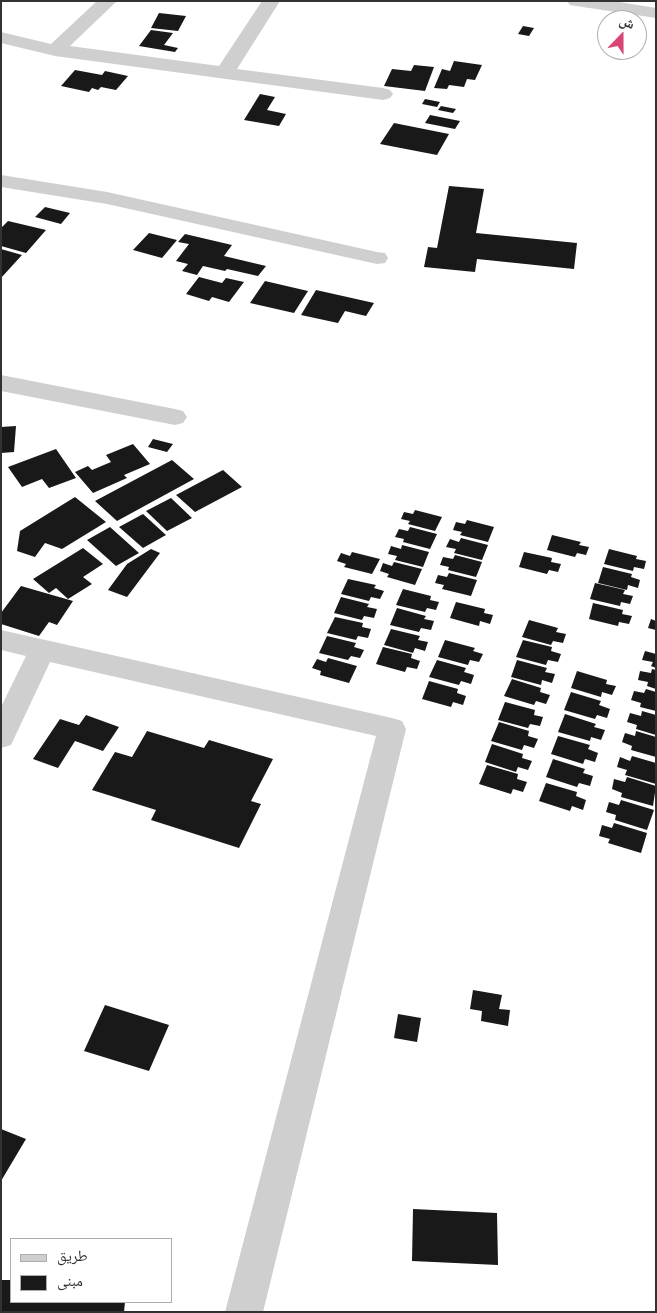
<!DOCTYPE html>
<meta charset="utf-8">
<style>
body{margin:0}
#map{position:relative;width:657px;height:1313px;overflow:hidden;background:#fff;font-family:"Public Sans","Noto Naskh Arabic",sans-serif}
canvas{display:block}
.frame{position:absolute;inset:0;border:2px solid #323232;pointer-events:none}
.legend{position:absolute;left:10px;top:1238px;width:162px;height:65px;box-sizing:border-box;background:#fff;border:1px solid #adadad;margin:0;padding:6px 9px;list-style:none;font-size:15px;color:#323232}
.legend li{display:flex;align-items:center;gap:10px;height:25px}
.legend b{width:25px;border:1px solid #adadad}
.north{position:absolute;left:597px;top:10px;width:50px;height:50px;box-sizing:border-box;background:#fff;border:1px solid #adadad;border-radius:50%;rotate:22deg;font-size:14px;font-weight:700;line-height:20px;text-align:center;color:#323232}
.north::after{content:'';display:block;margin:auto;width:18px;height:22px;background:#d74674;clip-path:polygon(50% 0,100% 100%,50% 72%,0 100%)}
</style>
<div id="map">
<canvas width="657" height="1313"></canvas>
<div class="frame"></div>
<ul class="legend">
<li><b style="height:6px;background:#cfcfcf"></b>طريق</li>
<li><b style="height:14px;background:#191919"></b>مبنى</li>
</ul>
<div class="north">ش</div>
</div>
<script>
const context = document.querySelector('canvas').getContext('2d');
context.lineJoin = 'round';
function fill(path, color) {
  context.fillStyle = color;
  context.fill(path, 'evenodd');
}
fill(new Path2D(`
 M159,13l27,3 -8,15 -27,-3z
 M523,26l11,2 -5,8 -11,-2z
 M151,30l22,3 -9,12 14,3 -3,4 -36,-6z
 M454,61l28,4 -7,15 -8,-1 -3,8 -15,-2 -2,4 -13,-1 8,-19 8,2z
 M414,65l20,2 -9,24 -41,-5 8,-17 19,2z
 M75,70l27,5 3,-4 23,5 -12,14 -15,-3 -3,3 -6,-2 -3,4 -28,-6z
 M260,94l15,3 -8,13 19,4 -7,12 -35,-6z
 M425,99l15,3 -3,5 -15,-3z
 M441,106l15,3 -3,4 -15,-3z
 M430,115l30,6 -5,8 -30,-6z
 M394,123l55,11 -12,21 -57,-11z
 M449,186l35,3 -8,44 101,10 -3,26 -97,-10 -2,13 -51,-5 4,-20 9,1z
 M45,207l25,6 -9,11 -26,-7z
 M8,221l38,9 -20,23 -25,-7v-18z
 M149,233l28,7 -15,18 -29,-8z
 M185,234l47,11 -8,11 42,10 -8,10 -31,-7 -2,2 -22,-5 -6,9 -15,-4 6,-7 -12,-3 13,-17 -11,-2z
 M1,249l21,6 -21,23z
 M199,277l23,6 4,-5 18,4 -15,20 -17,-5 -3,4 -23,-7z
 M265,281l43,10 -14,22 -44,-10z
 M316,290l58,13 -8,13 -21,-5 -7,12 -37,-8z
 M16,426l-2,26 -13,1v-26z
 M153,439l20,5 -6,8 -19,-5z
 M133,444l17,20 -26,11 3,3 -34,15 -18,-21 13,-6 4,4 19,-8 -5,-7z
 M56,449l20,29 -27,10 -7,-9 -20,8 -14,-20z
 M172,460l22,19 -77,42 -22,-20z
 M223,470l19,17 -47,25 -19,-17z
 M75,497l31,25 -44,27 -17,-6 -10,14 -18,-6 3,-20z
 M171,498l21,20 -25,13 -21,-20z
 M415,510l27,7 -7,14 -27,-7 2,-3 -9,-2 3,-7 9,2z
 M143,514l23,21 -23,13 -24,-21z
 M467,520l27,7 -6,15 -28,-7 2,-3 -9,-2 3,-8 9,2z
 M110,527l29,26 -23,13 -29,-26z
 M410,527l27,7 -7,15 -27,-7 1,-3 -9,-2 4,-8 9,2z
 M552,535l29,7 -2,3 10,2 -3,8 -9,-2 -2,4 -28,-7z
 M461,538l27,7 -6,15 -28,-7 2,-4 -10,-2 4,-8 9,3z
 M402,545l27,7 -6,15 -28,-7 2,-4 -9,-2 3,-8 10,3z
 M83,548l20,16 -20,13 9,7 -24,15 -12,-11 -7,5 -16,-14z
 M151,549l9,4 -33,44 -19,-7 19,-26z
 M609,549l28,7 -1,3 10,2 -2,8 -10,-2 -1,4 -29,-7z
 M352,552l28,7 -8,15 -28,-7 2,-3 -9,-3 4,-8 9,3z
 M524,552l28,6 -1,4 10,2 -3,8 -9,-2 -2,4 -28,-7z
 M455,555l27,7 -6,15 -28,-7 1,-3 -9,-2 3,-8 10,2z
 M394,562l28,7 -7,16 -28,-8 2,-3 -9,-3 3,-8 9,3z
 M603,567l29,7 -1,3 9,3 -2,8 -10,-3 -1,5 -29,-7z
 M449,573l28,7 -6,16 -29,-7 2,-4 -9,-2 3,-8 9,2z
 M348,579l28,6 -2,3 10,3 -4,8 -9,-2 -2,4 -28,-7z
 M595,583l30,7 -2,4 10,2 -3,8 -9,-2 -1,4 -30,-7z
 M21,586l52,15 -16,24 -8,-3 -10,14 -38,-12v-11z
 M403,589l28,7 -1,4 9,2 -3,8 -9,-2 -2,4 -29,-7z
 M341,597l28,7 -2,3 10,2 -3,9 -10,-2 -2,4 -28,-7z
 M456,602l29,7 -1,4 9,2 -3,9 -10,-3 -1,5 -29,-8z
 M593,603l30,7 -1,4 10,2 -3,8 -10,-2 -1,4 -29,-7z
 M397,608l29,8 -2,3 10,2 -3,9 -10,-2 -2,4 -29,-7z
 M335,617l28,6 -1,4 9,2 -3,9 -10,-2 -2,4 -29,-7z
 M651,619l5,2v9l-8,-2z
 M529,620l29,8 -2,4 10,2 -3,9 -10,-2 -2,4 -29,-8z
 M391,629l29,7 -2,4 10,2 -3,9 -10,-3 -2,5 -29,-8z
 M327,636l29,7 -2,4 10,3 -4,8 -9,-2 -3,4 -29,-7z
 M445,640l30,8 -2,3 10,3 -4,8 -9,-2 -2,5 -30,-8z
 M523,640l29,7 -1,4 10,3 -3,8 -10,-2 -2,5 -30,-8z
 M383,647l29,7 -1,4 9,3 -3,8 -10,-2 -2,5 -29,-8z
 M645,651l11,3v14l-5,-2 2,-4 -11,-2z
 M328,658l29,8 -8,17 -29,-8 1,-4 -9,-3 5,-9 9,3z
 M437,660l29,8 -2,4 10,3 -3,9 -10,-3 -2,4 -30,-8z
 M517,660l30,8 -2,4 10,2 -3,9 -10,-3 -1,5 -30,-8z
 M652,669l4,1v19l-9,-3 1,-4 -10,-2 2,-9 11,2z
 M577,671l30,9 -1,4 10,2 -4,9 -10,-3 -1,5 -30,-9z
 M512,679l29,9 -1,4 10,3 -4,9 -10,-3 -2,4 -30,-9z
 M429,681l29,8 -1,4 9,3 -3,9 -10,-3 -2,5 -29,-8z
 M646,689l10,3v19l-16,-4 1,-4 -10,-3 3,-9 10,2z
 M571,692l30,9 -2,4 11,4 -3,9 -10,-3 -2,4 -31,-9z
 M505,702l30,8 -1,5 9,2 -3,9 -10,-2 -2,4 -30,-8z
 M642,711l14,4v20l-20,-6 1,-4 -10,-3 3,-9 11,3z
 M565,714l31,10 -2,3 11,3 -4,10 -10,-3 -1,4 -32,-9z
 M86,715l33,12 -16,24 -28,-10 -17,27 -25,-9 27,-40 19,6z
 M499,722l30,9 -1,5 10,3 -4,9 -10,-3 -2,5 -31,-9z
 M147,731l57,17 5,-8 64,19 -22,42 10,3 -22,44 -88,-28 5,-10 -64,-20 23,-38 17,5z
 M636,731l20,6v20l-25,-7 1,-4 -10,-4 3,-9 10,3z
 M558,736l32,9 -2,4 10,4 -3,9 -10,-3 -2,5 -32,-10z
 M492,744l31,10 -1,4 10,3 -4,9 -10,-3 -2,5 -31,-10z
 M632,756l24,7v21l-31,-9 2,-5 -10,-3 3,-10 10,4z
 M553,759l32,10 -2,4 10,3 -3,10 -11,-3 -2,4 -31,-10z
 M487,765l31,9 -1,5 10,3 -4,10 -10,-3 -2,5 -32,-10z
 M627,777l29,9 -3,20 -32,-9 1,-4 -10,-4 2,-10 11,3z
 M546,783l31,9 -1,4 10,4 -3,10 -11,-4 -2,5 -31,-10z
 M621,800l33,10 -7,20 -32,-10 1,-5 -10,-3 3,-10 10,3z
 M614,823l33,10 -6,20 -33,-10 2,-4 -11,-3 3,-11 10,3z
 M473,990l29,5 -3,14 11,1 -2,16 -27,-5 1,-10 -12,-2z
 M105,1005l64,20 -20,46 -65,-20z
 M398,1014l23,4 -4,24 -23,-4z
 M1,1129l25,10 -25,42z
 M413,1209l84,4 1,52 -86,-4z
 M1,1280h10v22h114l-1,10h-123z`), '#191919');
fill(new Path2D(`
 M97,1h20l-47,45 149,20 43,-65h18l-43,68 146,19 7,2 3,4 -3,4 -7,2 -328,-44 -54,-13v-11l50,12z
 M567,1h46l43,7v10l-80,-12 -6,-1z
 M1,175l106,17 270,60 8,1 3,5 -3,5 -8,1 -270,-60 -106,-17z
 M1,375l174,34 8,2 4,6 -4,6 -8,2 -174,-34z
 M1,630l391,88 10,3 4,8 -143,583h-38l151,-576 -326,-74 -39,83 -10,3v-41l25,-51 -25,-6z`), '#cfcfcf');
</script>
